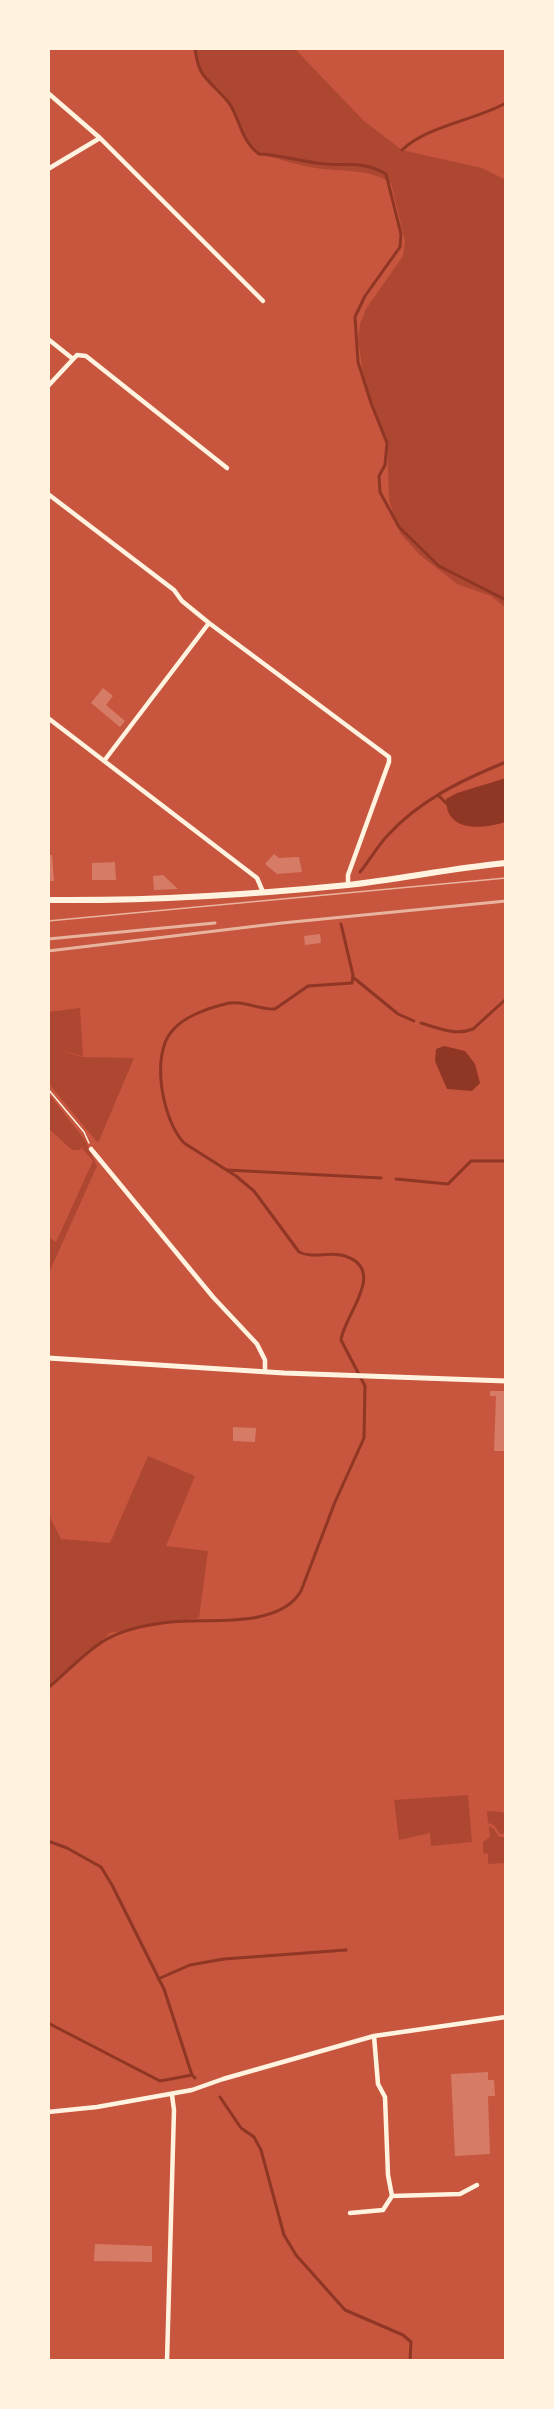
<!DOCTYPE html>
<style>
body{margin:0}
#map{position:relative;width:554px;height:2409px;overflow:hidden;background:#c8553d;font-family:Helvetica,sans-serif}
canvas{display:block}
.frame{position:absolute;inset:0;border:50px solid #fff3e0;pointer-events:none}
</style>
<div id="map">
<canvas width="554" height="2409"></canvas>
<div class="frame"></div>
</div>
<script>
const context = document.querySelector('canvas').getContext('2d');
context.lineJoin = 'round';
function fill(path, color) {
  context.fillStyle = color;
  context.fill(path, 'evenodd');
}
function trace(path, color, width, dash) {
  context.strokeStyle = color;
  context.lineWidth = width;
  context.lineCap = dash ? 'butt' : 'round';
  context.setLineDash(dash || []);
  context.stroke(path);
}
fill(new Path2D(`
 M195,48h99l70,73 38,29 80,18 24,12v428l-15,-12 -34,-12 -37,-29 -20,-22 -11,-33 -2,-57 -23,-62 -6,-42 2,-15 6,-15 37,-53 2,-15 -14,-58c-21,-15 -51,-11 -75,-15 -14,-2 -27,-6 -41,-10 -9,-2 -18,-4 -25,-11 -11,-13 -13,-32 -23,-45 -13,-19 -30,-30 -32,-54z
 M80,1008l3,48 -29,-7 29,8 51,1 -36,85 -50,-60v-71z
 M48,1093l37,47 12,26 -49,109v-38l8,5 37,-81 -12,-14 -1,3h-8l-24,-22z
 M148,1456l47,20 -29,70 42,5 -9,67 -89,15 -62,55v-175l13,26 49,4z
 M468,1795l4,47 -41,4 -1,-13 -31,7 -5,-40z
 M487,1811l16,1 3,8v13l-6,1 -6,-9 -6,-2z
 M489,1826l5,3 5,8h7v26l-18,1v-10l-5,-1v-11l7,-5z`), '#ae4732');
fill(new Path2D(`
 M506,778v44c-23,7 -60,11 -60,-23l11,-6z
 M444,1046l21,5 10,13 5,19 -8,8 -25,-2 -12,-28 1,-12z`), '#8f3625');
trace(new Path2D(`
 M195,48c1,8 2,16 6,23 7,13 22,22 30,35 10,18 11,35 28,48 23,1 44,8 67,10 24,2 37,-3 60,10l15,60 -1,13 -35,49 -10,21 3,45 13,41 16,40 -2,22 -6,11 1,16 19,35 40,39 67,34
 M402,150c25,-24 71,-29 104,-47
 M438,795l8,8
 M360,872c10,-12 18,-27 28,-37 32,-35 74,-55 118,-73
 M354,978l44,36 16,7
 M421,1023c17,5 35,13 52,6l33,-30
 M227,1170l154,8
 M396,1179l52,5 23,-23h35
 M48,1688c17,-14 45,-44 65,-52 17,-8 39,-12 58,-14 38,-4 108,7 130,-31l34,-89 29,-64 1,-52 -24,-46c3,-25 47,-70 4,-84 -15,-5 -32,3 -46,-4l-45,-61 -18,-15 -52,-33c-21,-22 -34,-87 -12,-112 11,-14 36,-23 53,-27 17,-5 33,6 50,5l33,-23 44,-3 1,-8 -12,-51
 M48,1841l19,7 34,19 11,18 52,104 28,86 3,3
 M158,1979l32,-14 34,-6 122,-9
 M48,2023l112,58 32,-6
 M220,2097l21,31 13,9 7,13 23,85 12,20 49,55 58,25 8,7 -1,19`), '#8f3625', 3);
fill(new Path2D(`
 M103,688l10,8 -7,9 19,16 -5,6 -29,-24z
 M274,854l5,4 20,-1 3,15 -25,2 -12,-10z
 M48,855h4l2,26h-6z
 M115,862l1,18h-24v-17z
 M163,875l15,14 -24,1 -1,-14z
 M320,934l1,9 -16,2 -1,-9z
 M490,1391h16v60h-12l2,-55h-6z
 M233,1427l23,1 -1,14 -22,-1z
 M488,2072v8h6l1,16h-7l2,58 -35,2 -4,-82z
 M95,2244l57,2v16l-58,-1z`), '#d67c66');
trace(new Path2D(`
 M48,1089l36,43 5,11`), '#fff3e0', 1.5);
trace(new Path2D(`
 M48,93l52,45 163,163
 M48,169l52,-31
 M48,339l25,20
 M48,386l29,-31 9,1 141,112
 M48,494l126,96 8,11 27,22 180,134v5l-41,113v10
 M48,718l209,160 6,14
 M104,761l105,-138
 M91,1149l122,148 44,47 8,16v11
 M374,2036l4,48 7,13 3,78 4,21 68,-2 17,-9
 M48,2112l49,-5 95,-17 31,-11 151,-43 132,-19
 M350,2213l33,-3 9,-14
 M167,2361l7,-251 -2,-15`), '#fff3e0', 4.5);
trace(new Path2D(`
 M48,1358l236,15 222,8`), '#fff3e0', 5);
trace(new Path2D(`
 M48,900c100,1 200,-5 300,-15 53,-6 105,-17 158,-22`), '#fff3e0', 6);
trace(new Path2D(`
 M48,921l458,-43`), '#e9b49f', 1.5);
trace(new Path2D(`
 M48,939l167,-16
 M48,951l234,-28 224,-22`), '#e9b49f', 3);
</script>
